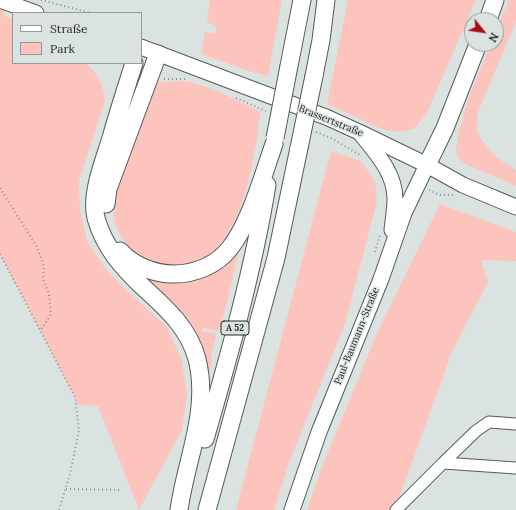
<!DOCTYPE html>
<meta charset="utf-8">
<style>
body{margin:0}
#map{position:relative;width:516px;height:510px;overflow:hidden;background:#dbe3e0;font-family:Lora,serif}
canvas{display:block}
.legend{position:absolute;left:12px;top:12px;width:130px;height:52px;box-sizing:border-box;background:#dbe3e0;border:1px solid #939996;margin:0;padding:5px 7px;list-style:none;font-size:12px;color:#262927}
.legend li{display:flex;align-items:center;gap:8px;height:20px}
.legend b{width:20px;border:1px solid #939996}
.north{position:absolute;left:464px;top:12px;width:40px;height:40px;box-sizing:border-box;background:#dbe3e0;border:1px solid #939996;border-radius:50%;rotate:120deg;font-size:11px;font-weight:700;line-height:16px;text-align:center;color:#262927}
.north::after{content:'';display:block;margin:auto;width:14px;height:18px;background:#a50c17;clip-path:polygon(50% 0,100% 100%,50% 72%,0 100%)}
</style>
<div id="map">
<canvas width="516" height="510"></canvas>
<ul class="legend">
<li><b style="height:5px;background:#fff"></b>Straße</li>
<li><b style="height:11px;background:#fcc4bd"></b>Park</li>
</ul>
<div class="north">N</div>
</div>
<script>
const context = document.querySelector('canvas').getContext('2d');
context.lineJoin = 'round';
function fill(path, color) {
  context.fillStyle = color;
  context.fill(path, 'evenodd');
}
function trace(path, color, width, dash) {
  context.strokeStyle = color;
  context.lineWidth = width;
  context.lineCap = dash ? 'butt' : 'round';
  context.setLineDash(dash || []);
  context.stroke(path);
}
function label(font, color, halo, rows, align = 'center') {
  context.font = font + ' Lora,serif';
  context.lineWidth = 3;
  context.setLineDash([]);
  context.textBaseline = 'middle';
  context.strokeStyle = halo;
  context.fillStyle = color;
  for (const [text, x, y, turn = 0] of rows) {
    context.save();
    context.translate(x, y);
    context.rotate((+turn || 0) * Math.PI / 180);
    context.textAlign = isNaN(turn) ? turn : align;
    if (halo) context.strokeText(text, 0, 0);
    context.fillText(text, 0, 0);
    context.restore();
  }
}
fill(new Path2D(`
 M0,0h3l1,15 9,5v43h73c13,13 17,20 19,38l-26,80 1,29 8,33 18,26 19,20 42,38 15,34 5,35 -5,34 -43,80 -41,-104 -21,-1 -2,-8 -75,-143z
 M210,0h72l-14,76 -19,-5 -48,-17 4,-22 11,1v-7l-9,-4z
 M348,0h128l-49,113 -13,16 -8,2 -7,1 -17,-3 -55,-25z
 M509,0h7v22l-36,85c-8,25 -1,31 16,48v2l20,13v16l-51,-22 -8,-8 -1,-7 3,-17 9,-33 23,-55h5v-13z
 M157,80c7,4 12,1 19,1 7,-1 14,1 21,3 23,7 43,18 64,28l-4,18 2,1c-9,41 -14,86 -43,118 -6,7 -15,11 -24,13 -43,13 -86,-20 -78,-66l39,-110z
 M331,151l30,10 14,20 2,21 -32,122 -55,136 -16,50h-38z
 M440,204l76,28v29l-35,-1 7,22 -37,72 -56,156h-88l14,-41 57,-138z
 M241,243l-17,72 -6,16 -15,-3 -1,3 13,2 1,3 -4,15 -2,20 -2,-1c-9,-23 -16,-49 -34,-67 -10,-10 -22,-19 -33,-28l15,5z`), '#fcc4bd');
const minor = new Path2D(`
 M443,463l33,-32 13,-9 27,2
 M396,510l47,-47 73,5`);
const major = new Path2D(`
 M0,0l36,13
 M141,47l185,70 33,15 68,33 36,20 53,22
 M361,134c15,19 34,39 34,65 0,10 -2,21 -3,31
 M292,510l27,-78 62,-153 23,-66 23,-48`);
const highway = new Path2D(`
 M488,20l7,-20
 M134,63c-8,25 -16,50 -23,75 -7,23 -21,56 -15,80 8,29 26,49 47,69 22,20 46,41 54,72 13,52 -11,100 -18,151
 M289,66l13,-66
 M314,76l7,-36 5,-40
 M427,165l18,-37 33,-84
 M106,204l2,-15 50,-135
 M120,251c14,15 34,23 54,23 21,0 43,-9 56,-26 20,-25 33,-73 44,-104
 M205,439c24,-83 48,-168 62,-254
 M207,510l69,-252 23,-110`);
trace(minor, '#555b58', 13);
trace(major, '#555b58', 17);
trace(highway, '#555b58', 19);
trace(new Path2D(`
 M41,0l50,13
 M164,79h22
 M236,98l30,13
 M316,132l15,6 29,17
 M0,188l37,59 7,20 -1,12 6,15 2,20 -8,13 -3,3
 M429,190l11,5h13
 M375,252l5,-17
 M0,254l75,143 4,33 -9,44 -11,36
 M66,489l56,1`), '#8b918e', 2, [1, 3]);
trace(minor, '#fff', 11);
trace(major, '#fff', 15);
trace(highway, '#fff', 17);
const highwayBridge = new Path2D(`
 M275,138l14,-72
 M299,148l15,-72`);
trace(highwayBridge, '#555b58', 19, []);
trace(highwayBridge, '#fff', 17);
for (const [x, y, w] of [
 [235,328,28]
]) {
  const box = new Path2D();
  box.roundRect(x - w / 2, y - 7, w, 14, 3);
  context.fillStyle = '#dbe3e0';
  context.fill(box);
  trace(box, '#262927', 1);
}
label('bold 9px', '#262927', null, [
 ["A 52",235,328]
]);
label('10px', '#262927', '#dbe3e0', [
 ["Brassertstraße",331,121,22],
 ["Paul-Baumann-Straße",357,336,-68]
]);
</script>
